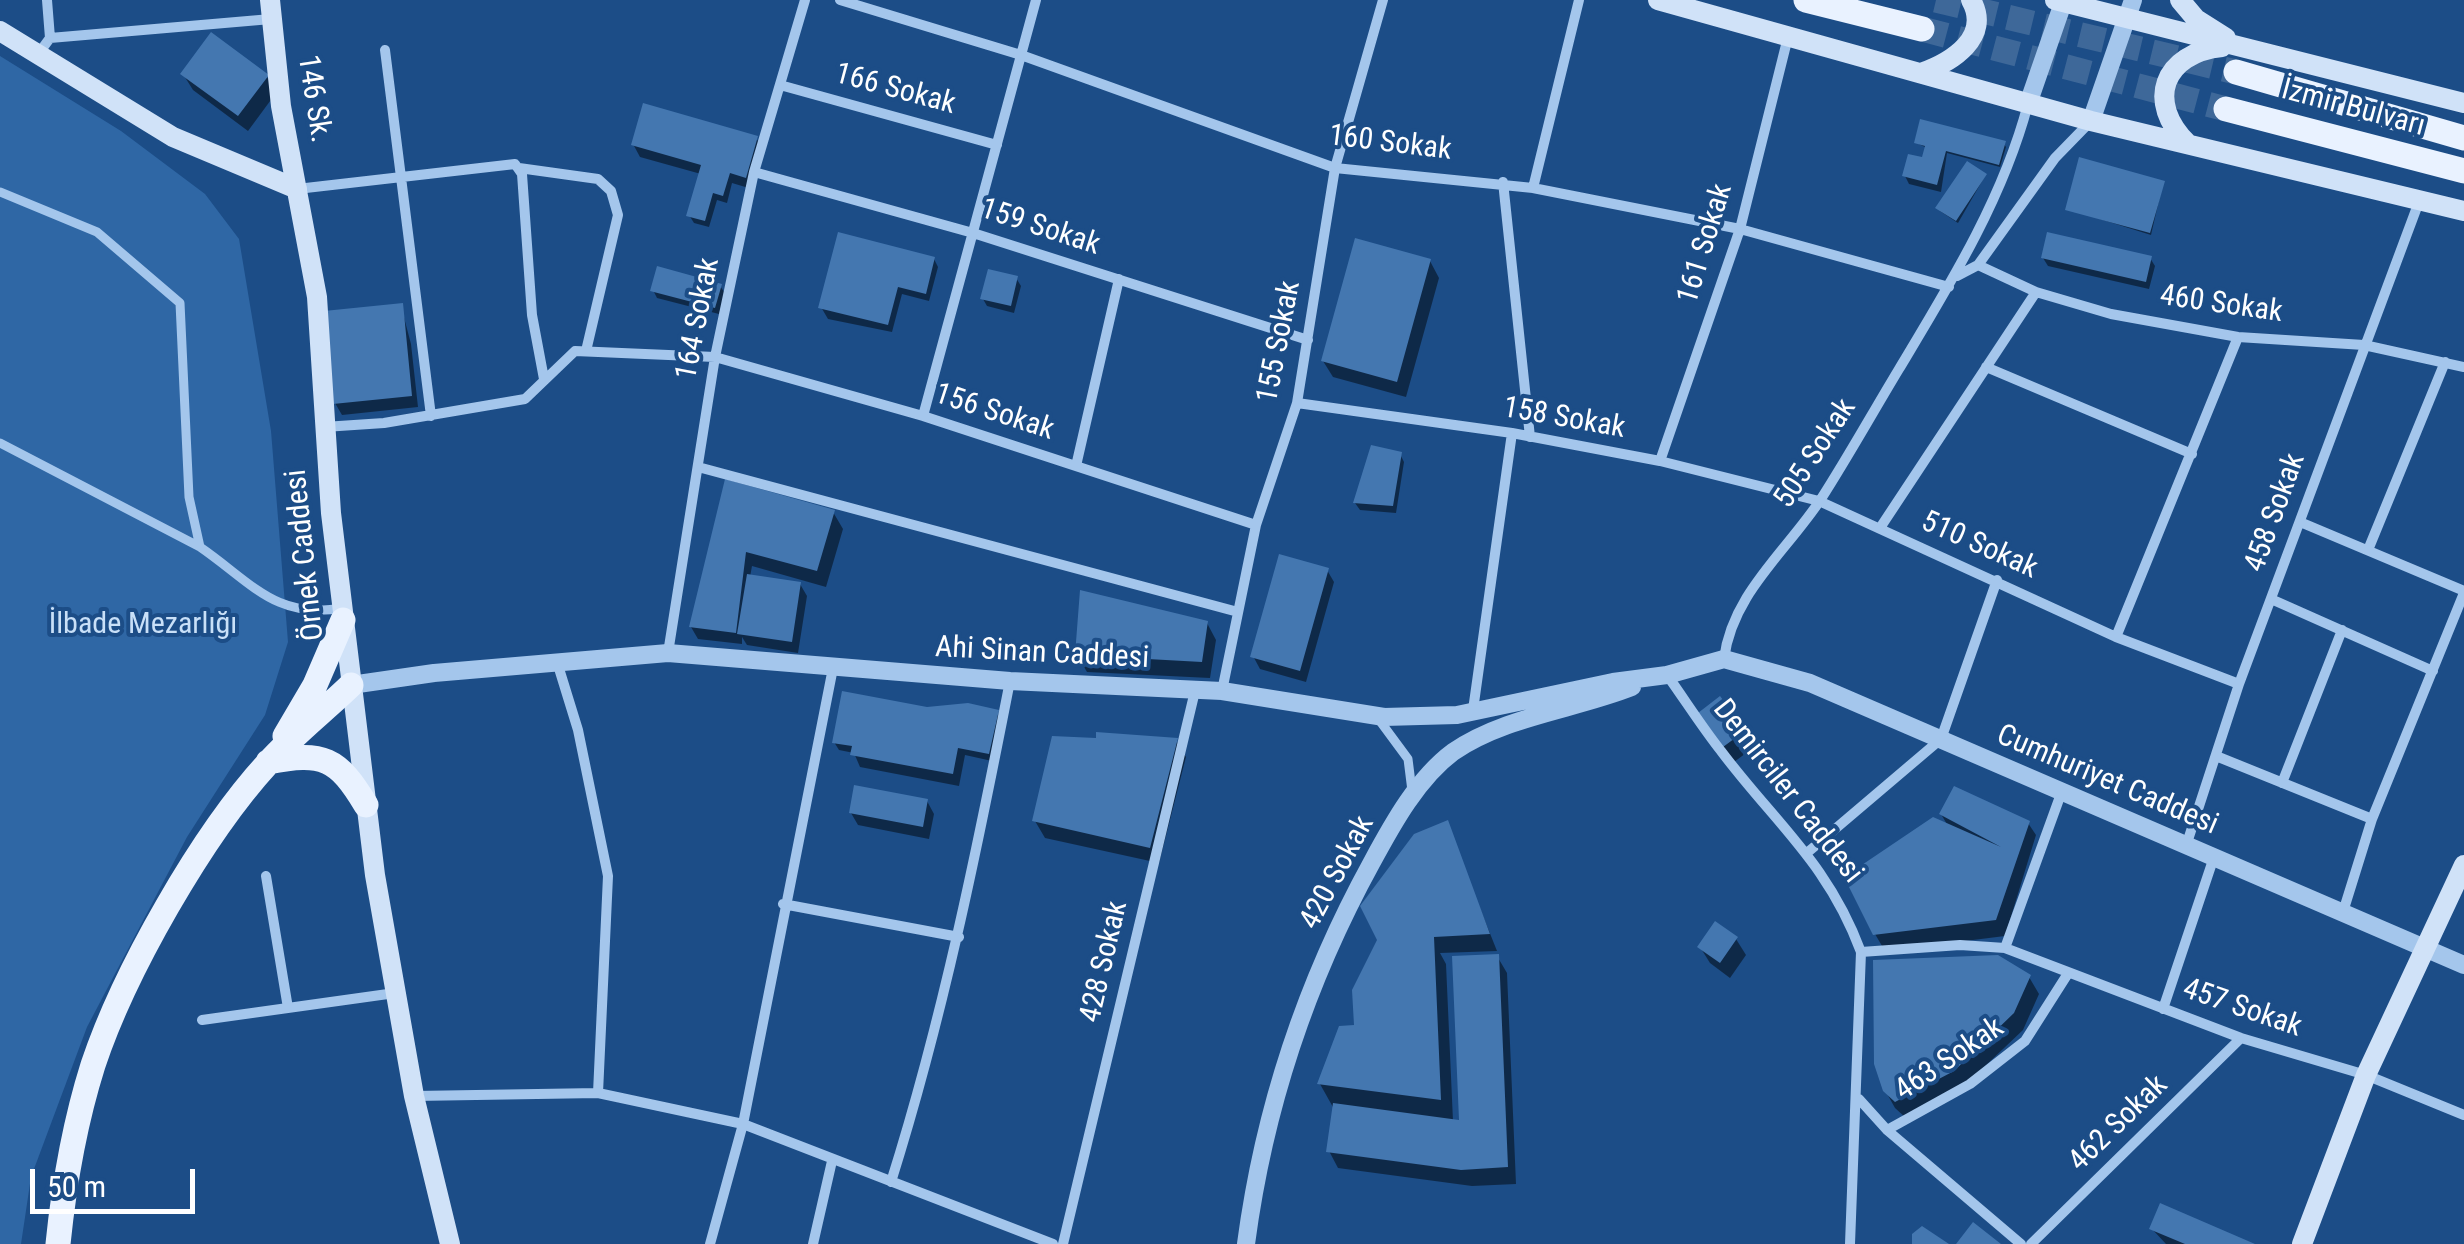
<!DOCTYPE html>
<meta charset="utf-8">
<style>
body{margin:0}
#map{position:relative;width:2464px;height:1244px;overflow:hidden;background:#1c4d87;font-family:"Roboto Condensed",sans-serif}
canvas{display:block}
.scale{position:absolute;left:30px;top:1169px;width:165px;height:45px;box-sizing:border-box;border:5px solid #fff;border-top:0;padding-left:12px;font-size:30px;line-height:35px;white-space:nowrap;color:#fff;-webkit-text-stroke:8px #1c4d87;paint-order:stroke}
</style>
<div id="map">
<canvas width="2464" height="1244"></canvas>
<div class="scale">50 m</div>
</div>
<script>
const context = document.querySelector('canvas').getContext('2d');
context.lineJoin = 'round';
function fill(path, color) {
  context.fillStyle = color;
  context.fill(path, 'evenodd');
}
function trace(path, color, width, dash) {
  context.strokeStyle = color;
  context.lineWidth = width;
  context.lineCap = dash ? 'butt' : 'round';
  context.setLineDash(dash || []);
  context.stroke(path);
}
function label(font, color, halo, rows, align = 'center') {
  context.font = font + ' "Roboto Condensed",sans-serif';
  context.lineWidth = 8;
  context.setLineDash([]);
  context.textBaseline = 'middle';
  context.strokeStyle = halo;
  context.fillStyle = color;
  for (const [text, x, y, turn = 0] of rows) {
    context.save();
    context.translate(x, y);
    context.rotate((+turn || 0) * Math.PI / 180);
    context.textAlign = isNaN(turn) ? turn : align;
    if (halo) context.strokeText(text, 0, 0);
    context.fillText(text, 0, 0);
    context.restore();
  }
}
fill(new Path2D(`
 M0,56l121,75 84,63 34,45 32,192 17,211 -23,73 -78,122 -100,190 -56,150 -10,67h-21z`), '#2f67a5');
fill(new Path2D(`
 M183,74l84,3 9,16 -28,38 -55,-41z
 M756,138l8,12 -12,39 -20,-6 -5,20 -10,-3 -8,27 -15,-4 -5,-8 12,-41 -61,-17 -7,-13z
 M1917,143l87,1 2,3 -6,20 -53,-14 -6,39 -32,-8 -4,-8 22,-15v-13z
 M1985,176l-27,47 -18,-12z
 M2163,183l-12,52 -83,-26z
 M2043,258h107l5,8 -6,23 -101,-23z
 M934,259l4,8 -9,34 -27,-7 -10,38 -64,-13 -7,-12z
 M1430,261l9,17 -33,119 -73,-20 -10,-16z
 M1016,278l5,8 -7,27 -27,-7 -4,-7z
 M720,286l5,7 -6,21 -62,-16 -4,-8z
 M401,306l10,38 7,63 -76,8 -7,-12z
 M1400,454l4,8 -8,51 -36,-3 -5,-7z
 M726,482l107,30 10,17 -17,58 -74,-21 -2,11 50,7 7,12 -9,57 -51,-8 -5,-8v7l-44,-5 -7,-12z
 M1327,570l7,12 -28,100 -46,-13 -7,-13z
 M1207,623l9,17 -6,38 -123,-6 -10,-17z
 M927,710l70,2 5,8 -10,41 -27,-6 -6,31 -99,-19 -6,-14 -15,-3 -5,-8z
 M1711,730l33,1 9,17 -19,14z
 M1176,740l10,17 -27,106 -114,-25 -10,-17z
 M927,801l7,13 -5,25 -71,-14 -7,-12z
 M1941,814l87,9 8,12 -31,101 -120,15 -10,-17 73,-108z
 M1446,823l51,128 -57,2 6,11 7,157 9,2 35,-167 10,17 9,211 -44,2 -134,-18 -9,-17 5,-42 -14,-25 36,-57z
 M1736,939l10,16 -16,23 -20,-15 -10,-16z
 M2029,977l10,17 -16,36 -60,57 -57,31 -11,-10 -10,-18z
 M2152,1229l97,15h-83z`), '#0007');
fill(new Path2D(`
 M211,32l58,43 -31,41 -58,-42z
 M643,103l115,33 -12,42 -16,-5 -7,23 -10,-3 -8,28 -19,-5 15,-51 -70,-20z
 M1920,119l86,22 -7,24 -53,-14 -9,34 -35,-9 6,-22 14,3 3,-11 -11,-3z
 M2079,157l86,24 -15,52 -85,-23z
 M1967,161l20,13 -31,47 -21,-13z
 M838,232l97,25 -9,37 -28,-7 -10,38 -70,-17z
 M2047,232l105,24 -6,26 -105,-24z
 M1355,238l76,21 -34,123 -76,-21z
 M657,266l65,18 -7,24 -65,-17z
 M988,269l30,7 -7,30 -31,-7z
 M403,303l9,93 -79,8 -9,-93z
 M1371,445l31,7 -9,54 -40,-3z
 M725,479l110,31 -18,61 -71,-19 -10,81 -47,-6z
 M1279,554l50,14 -29,103 -50,-14z
 M747,574l54,8 -9,60 -55,-8z
 M1080,590l128,31 -6,41 -127,-7z
 M842,691l85,16 41,-4 31,7 -10,44 -31,-6 -5,26 -103,-19 2,-9 -20,-3z
 M1720,696l26,34 -23,17 -25,-34z
 M1096,732l82,6 -28,110 -118,-27 20,-85 44,2z
 M854,785l74,14 -5,28 -74,-14z
 M1954,786l76,35 -34,99 -123,15 -29,-58 89,-60 68,30 -62,-33z
 M1448,820l42,114 -56,3 7,163 -124,-16 22,-58 15,-1 -2,-35 25,-50 -17,-34 54,-72z
 M1715,921l23,16 -18,26 -23,-16z
 M1499,954l9,213 -47,3 -135,-18 7,-49 126,17 -7,-164z
 M1998,955l33,20 -17,38 -60,58 -59,31 -12,-11 -9,-27 -1,-104z
 M2160,1203l95,41h-70l-36,-15z
 M1973,1222l28,22h-45z
 M1922,1226l27,18h-37v-10z`), '#4477b0');
trace(new Path2D(`
 M1936,0l300,72
 M1922,29l304,80`), '#3e6899', 25, [25, 12]);
trace(new Path2D(`
 M0,192l97,40 83,71 9,194 11,50c51,35 76,73 142,61
 M0,443l200,104
 M1377,717l31,42 4,32`), '#a4c6ec', 9);
trace(new Path2D(`
 M840,0l181,55 314,113 198,20 207,41 209,58
 M50,38l221,-19
 M385,50l46,366
 M39,53l11,-15 -3,-38
 M780,85l217,60
 M519,168l79,11 13,12 7,24 -32,136
 M754,172l219,61 335,107
 M1503,182l27,255
 M1533,188l46,-188
 M297,189l218,-25 7,10 10,141 12,64
 M1978,265l58,27 75,22 127,23 126,8 100,22
 M1957,276l21,-11 77,-107 36,-37
 M1986,367l206,87
 M1297,403l215,30 148,28 159,40 297,136 123,47
 M923,416l113,-416
 M324,427l60,-4 141,-24 50,-48 140,6 208,59 333,109
 M1660,461l80,-232 48,-192
 M1076,466l43,-187
 M698,467l540,145
 M2300,522l164,69
 M1880,528l156,-236
 M2368,550l77,-188
 M2271,599l162,72
 M2116,637l122,-300
 M668,653l47,-296 39,-185 51,-172
 M1724,659c8,-65 62,-107 97,-160 27,-42 52,-87 78,-130 50,-83 104,-170 129,-265
 M557,662l21,68 30,146 -10,217
 M1667,675c18,25 35,52 54,76 55,73 107,112 140,201l-11,292
 M1222,691l34,-166 41,-122 38,-235 48,-168
 M1473,710l39,-277
 M2216,756l156,63
 M2282,783l60,-153
 M2186,846l53,-162 181,-485
 M1808,852l133,-113 56,-159
 M266,876l22,132
 M783,904l176,33
 M2343,912l29,-93 92,-226
 M2005,948l57,-157
 M1861,952l99,-7 45,3 236,90 125,37 98,40
 M2163,1009l51,-152
 M202,1020l193,-27
 M415,1096l183,-3 145,31 310,120
 M1859,1099l28,31 134,114
 M1887,1130l83,-46 55,-43 42,-66
 M891,1182c52,-165 86,-332 119,-501
 M710,1244l33,-120 90,-456
 M813,1244l19,-83
 M1063,1244l132,-553
 M2031,1244l210,-206`), '#a4c6ec', 10);
trace(new Path2D(`
 M2028,104l36,-104
 M2091,121l42,-121
 M351,685l83,-12 234,-20 342,28 212,10 162,26 73,-2 156,-33 54,-7 57,-16 86,24 654,282
 M1246,1244c18,-136 60,-262 126,-382 21,-39 46,-84 81,-110 53,-36 121,-42 179,-65`), '#a4c6ec', 18);
trace(new Path2D(`
 M270,0l11,106 36,191 14,216 44,362 39,221 36,148
 M1658,0l433,121 373,90
 M2055,0l409,103
 M2180,0l16,19 30,19
 M0,31l173,106 124,52
 M1921,73c31,-11 71,-36 50,-73
 M2188,144c-43,-42 -25,-91 34,-97
 M2302,1244l64,-169 98,-210`), '#d0e2f8', 20);
trace(new Path2D(`
 M1806,0l116,29
 M2236,72l228,66
 M2226,109l238,62
 M285,736l30,-51 28,-65
 M268,762c55,-11 70,-4 98,43
 M58,1244c6,-59 17,-122 35,-179 31,-93 109,-230 175,-302 25,-28 56,-52 83,-78`), '#e9f2ff', 25);
label('30px', '#fff', '#1c4d87', [
 ["166 Sokak",895,90,15],
 ["146 Sk.",313,99,81],
 ["İzmir Bulvarı",2353,109,15],
 ["160 Sokak",1390,144,7],
 ["159 Sokak",1040,228,18],
 ["161 Sokak",1706,244,-73],
 ["460 Sokak",2221,305,8],
 ["164 Sokak",699,319,-79],
 ["155 Sokak",1280,342,-79],
 ["156 Sokak",994,413,18],
 ["158 Sokak",1564,419,10],
 ["505 Sokak",1816,454,-57],
 ["458 Sokak",2276,513,-70],
 ["510 Sokak",1979,546,24],
 ["Örnek Caddesi",306,555,-96],
 ["Ahi Sinan Caddesi",1042,654,3],
 ["Cumhuriyet Caddesi",2107,781,23],
 ["Demirciler Caddesi",1787,792,52],
 ["420 Sokak",1338,873,-62],
 ["428 Sokak",1105,962,-77],
 ["457 Sokak",2242,1009,19],
 ["463 Sokak",1950,1060,-34],
 ["462 Sokak",2119,1124,-44]
]);
label('30px', '#c9e0f8', '#1c4d87', [
 ["İlbade Mezarlığı",143,625]
]);
</script>
